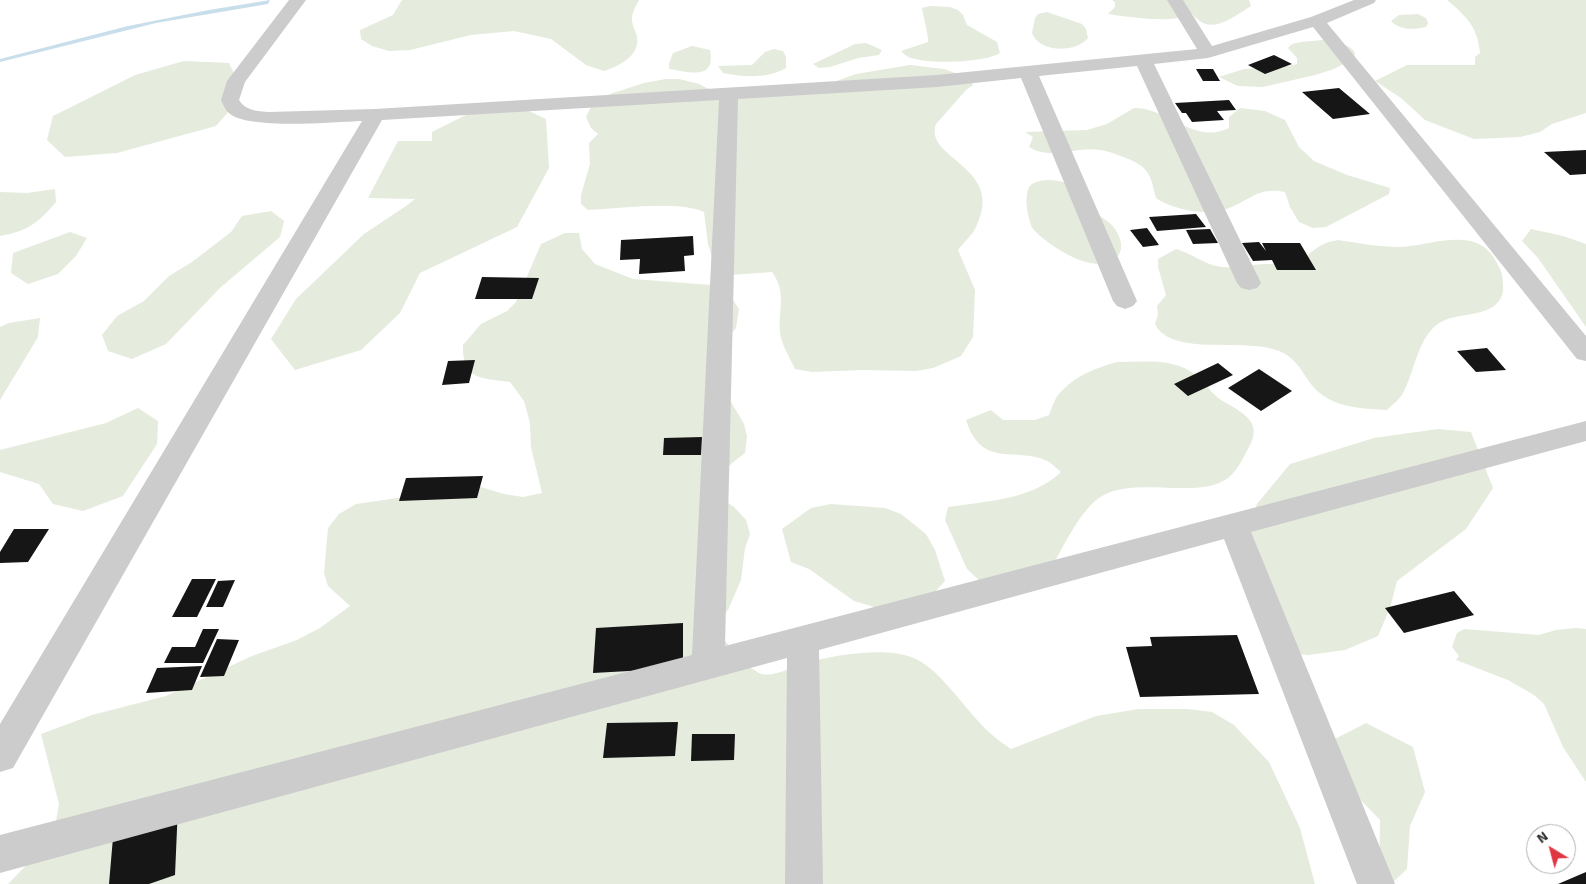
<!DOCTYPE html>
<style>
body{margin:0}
#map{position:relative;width:1586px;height:884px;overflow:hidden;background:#fff;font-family:Signika,sans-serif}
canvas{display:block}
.north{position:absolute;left:1526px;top:824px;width:50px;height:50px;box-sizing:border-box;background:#fff;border:1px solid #acacac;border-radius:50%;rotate:323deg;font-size:14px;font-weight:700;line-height:20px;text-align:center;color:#2f2f2f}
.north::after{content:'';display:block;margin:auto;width:18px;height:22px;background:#e03642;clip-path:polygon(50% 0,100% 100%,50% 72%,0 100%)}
</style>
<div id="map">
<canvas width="1586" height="884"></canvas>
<div class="north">N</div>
</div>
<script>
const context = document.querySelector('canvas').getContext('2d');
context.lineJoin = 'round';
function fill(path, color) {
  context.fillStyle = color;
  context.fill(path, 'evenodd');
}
fill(new Path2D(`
 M402,0h237c-3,6 -7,12 -7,19 0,7 4,12 5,18 3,20 -19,29 -33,34l-18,-6 -35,-26 -37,-8 -43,4 -61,15 -21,1 -17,-5 -11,-7 -1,-9 33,-15z
 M1112,0h55l18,16c-15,7 -58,1 -77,-2l7,-7v-5z
 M1181,0h68l2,6c-33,21 -45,31 -70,-6z
 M1447,0h139v113l-34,11 -12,8 -20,5 -46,2 -49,-19 -24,-22 -26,-17 32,-16h68v-8l5,-4c-2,-26 -14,-37 -33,-53z
 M930,6l20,1 8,3 5,5 4,10 30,17 3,11c-16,10 -72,11 -89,5 -4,-1 -7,-4 -10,-7l27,-9c1,-5 -5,-27 -6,-34z
 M1047,12l35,12 4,5 2,9c-12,15 -49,15 -56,-5l3,-15 3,-4z
 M1418,14l8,4 2,5 -2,4c-12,3 -27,3 -35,-6l8,-6z
 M1322,40c11,2 28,3 33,13l-1,5 -20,11 -19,6 -52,12 -25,-1 -19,-9 25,-8 45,-3 8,-2v-6l-9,-10 4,-4 9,-2z
 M866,43l16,7 -3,5 -21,3 -28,9 -11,1 -6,-4 42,-20z
 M692,46l18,4c6,31 -21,22 -41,19v-5l4,-11z
 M774,49l9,2 3,6v11c-18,11 -43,9 -63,5l-5,-7 34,-1 13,-13z
 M184,61l45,2 9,19 -2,21 -20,23 -99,27 -52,4 -18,-17 6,-24 82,-41z
 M910,65l34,4 27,10 2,6 -7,5 -30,34c-13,36 72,42 39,105 -4,7 -12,14 -17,21l17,40 -2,47 -12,19 -28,12 -17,3 -53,-1 -51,2 -17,-3c-5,-11 -14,-25 -15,-37 -2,-22 7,-40 -8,-60l-42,3 -17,-14 -5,-17 -4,-32c-27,-12 -85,-3 -116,-2l-7,-6v-9l9,-31 -1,-21 9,-9 -7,-6 -5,-11 6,-12 18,-11 34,-11 22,-4h13l20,5 23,12 109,-13 25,-9z
 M516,105l30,14 3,49 -32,59 -97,46 -20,40 -39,37 -66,20 -24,-31 25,-40 68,-65 42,-28 9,-7 -47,-1 30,-57h34v-9l38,-19z
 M1134,108c35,0 60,37 95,20v-11l11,-9 25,3 20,9 14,27 15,14 33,14 43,13 -1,6 -63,33 -13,1 -14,-6 -9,-15 -5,-15c-29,-6 -37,11 -62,18 -21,5 -49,0 -67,-12 -6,-24 -6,-30 -30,-40 -8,-3 -17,-7 -26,-8 -24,-4 -48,11 -71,-3l4,-10 -8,-5 62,-2 20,-6z
 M1051,180c24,2 24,10 38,27 8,9 19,12 26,22 17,26 -4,40 -29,33 -16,-4 -41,-20 -52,-32 -6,-7 -11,-36 -4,-44 4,-5 14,-6 21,-6z
 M55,189l1,13c-18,21 -28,29 -56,34v-44l27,1z
 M271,211l13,10 -4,16 -59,50 -55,57 -34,15 -24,-8 -6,-16 15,-19 27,-15 25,-25 23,-14 39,-30 11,-16z
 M1531,229l32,7 23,8v83l-48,-69 -16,-17z
 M70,232l17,6 -11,18 -18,18 -30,10 -17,-11 2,-20z
 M565,233h14l3,16 13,15 38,15 78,6 22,15 6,9 -3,19 -7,8 -5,54 20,34 3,12 -2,17 -13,10 -19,23 7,12 14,9 12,13 4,14 -5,14 -4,32 -13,30 -14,17c14,16 26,36 45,46 13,6 35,-7 47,-10 29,-8 76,-16 105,-6 28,9 56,56 79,76 6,6 14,11 21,16l85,-33 43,-7h49l24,3 22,13 35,37 31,66 15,56h-1307l32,-33 15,-24 4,-23 -18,-70 51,-19 74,-19 86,-40 45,-16 23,-12 30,-22 -22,-20 -4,-13 4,-45 11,-14 17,-10 76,-11 39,-9 33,10 19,3 19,-4 -11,-46 -1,-24 -6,-22 -14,-19c-29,-4 -48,-2 -47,-37l18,-21 26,-13 9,-9 25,-58z
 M1338,240c20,3 40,7 60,7 30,0 76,-22 96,11 3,6 7,11 8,17 1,9 3,18 -3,26 -15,19 -49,9 -66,27 -17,18 -19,45 -30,65 -3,6 -11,12 -16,17 -30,-2 -60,-2 -79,-30 -8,-12 -15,-24 -29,-29 -32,-13 -92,3 -117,-18 -3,-2 -5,-6 -7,-9l3,-9 -1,-9 9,-11 -8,-28v-8l18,-10c14,4 29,15 40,17 18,4 36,-3 54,-2 10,0 18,2 28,2 11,-13 22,-24 40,-26z
 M40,318l-2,19 -38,63v-73l9,-4z
 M1117,362c28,0 57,-5 80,14 9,8 15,18 24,24 20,12 43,21 28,47 -6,11 -11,23 -21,31 -29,22 -91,-2 -126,18 -22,13 -39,52 -52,74l-69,12 -14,-13 -22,-49 3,-13c39,-6 84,-7 113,-35 -4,-3 -7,-7 -12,-10 -30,-17 -67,9 -83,-42l25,-10 12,10h32l14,-5c3,-7 5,-15 10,-21 15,-18 37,-26 58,-32z
 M138,408l20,13 -1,23 -34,52 -40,15 -30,-7 -14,-20 -39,-12v-22l106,-27z
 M1438,429l33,3 22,56 -27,41 -69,52 -7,27 -12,28 -33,14 -37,5 -41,-4 -19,-124 9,-23 33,-40 84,-26z
 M831,504l54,4 16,6 25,20 9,16 10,31 -13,14 -36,12h-22l-20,-6 -45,-32 -18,-7 -9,-33 29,-21z
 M1575,628l11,1v153l-23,-35 -19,-43 -10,-9 -26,-15 -52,-20 3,-4 -7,-9 5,-14 7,-4 75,6 17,-5z
 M1366,723l47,24 12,45 -15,34 -3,43 -16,15h-12l1,-64 -37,-38 -10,-42z`), '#e5ebdd');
fill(new Path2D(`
 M270,0l-2,4 -112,19 -156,39v-3l128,-33 81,-16z`), '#c9deeb');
fill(new Path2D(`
 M1274,55l18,9 -27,10 -17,-9z
 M1196,69h17l7,12h-17z
 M1339,88l31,26 -37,5 -31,-27z
 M1229,100l7,10 -19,1 7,9 -32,2 -6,-9h-4l-7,-10z
 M1586,150v24l-16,1 -26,-23z
 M1196,214l10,13 -49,4 -8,-14z
 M1147,228l12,17 -16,2 -13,-17z
 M1210,229l8,14 -25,1 -7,-14z
 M693,236l1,19 -10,1 1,15 -46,3 1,-15 -20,1 1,-20z
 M1259,242l7,9 -4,-8h38l16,27h-39l-5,-10 -19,1 -11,-18z
 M482,277l57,1 -7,21h-57z
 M1487,348l19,22 -30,2 -19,-21z
 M475,360l-6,23 -27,2 6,-24z
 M1218,363l15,12 -45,21 -14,-12z
 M1259,369l33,22 -31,20 -33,-23z
 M702,437l-1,18h-38l1,-17z
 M483,476l-6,22 -78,3 7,-23z
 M14,529h35l-21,33 -28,1v-11z
 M192,579h24l-19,38h-25z
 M235,580l-12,27h-17l12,-26z
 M1454,591l20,24 -70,18 -19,-25z
 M683,623v45l-90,5 3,-45z
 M203,629h16l-16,34h-39l8,-16h23z
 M1237,635l22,59 -119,3 -14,-50 26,-1 -2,-9z
 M217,639l22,1 -15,36 -24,1z
 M202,666l-10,24 -46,3 11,-25z
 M678,722l-3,34 -72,2 4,-35z
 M692,734h43l-1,26 -43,1z
 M178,806l-3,69 -26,9h-40l5,-58z
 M1586,872v12h-28z`), '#161616');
fill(new Path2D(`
 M289,0h17l-61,82 -6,18c7,11 18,11 30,12l106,-3 562,-34 260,-26 -30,-49h16l29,46 99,-29 43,-17h22l-2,3 -47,20 259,313v25l-9,-2 -264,-332 -105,31 -54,6 107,219 -4,5 -8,2 -8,-2 -4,-5 -100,-217 -98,10 98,225 -4,5 -8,3 -8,-3 -4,-5 -92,-223 -84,9 -199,12 -13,547 861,-225v20l-335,91 144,352h-38l-133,-345 -405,111 4,234h-38l2,-226 -787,215v-38l692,-180 27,-555 -337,20 -369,648 -13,4v-48l362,-603c-27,1 -115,9 -133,-8 -4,-3 -6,-9 -8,-13l6,-19z`), '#ccc');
</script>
